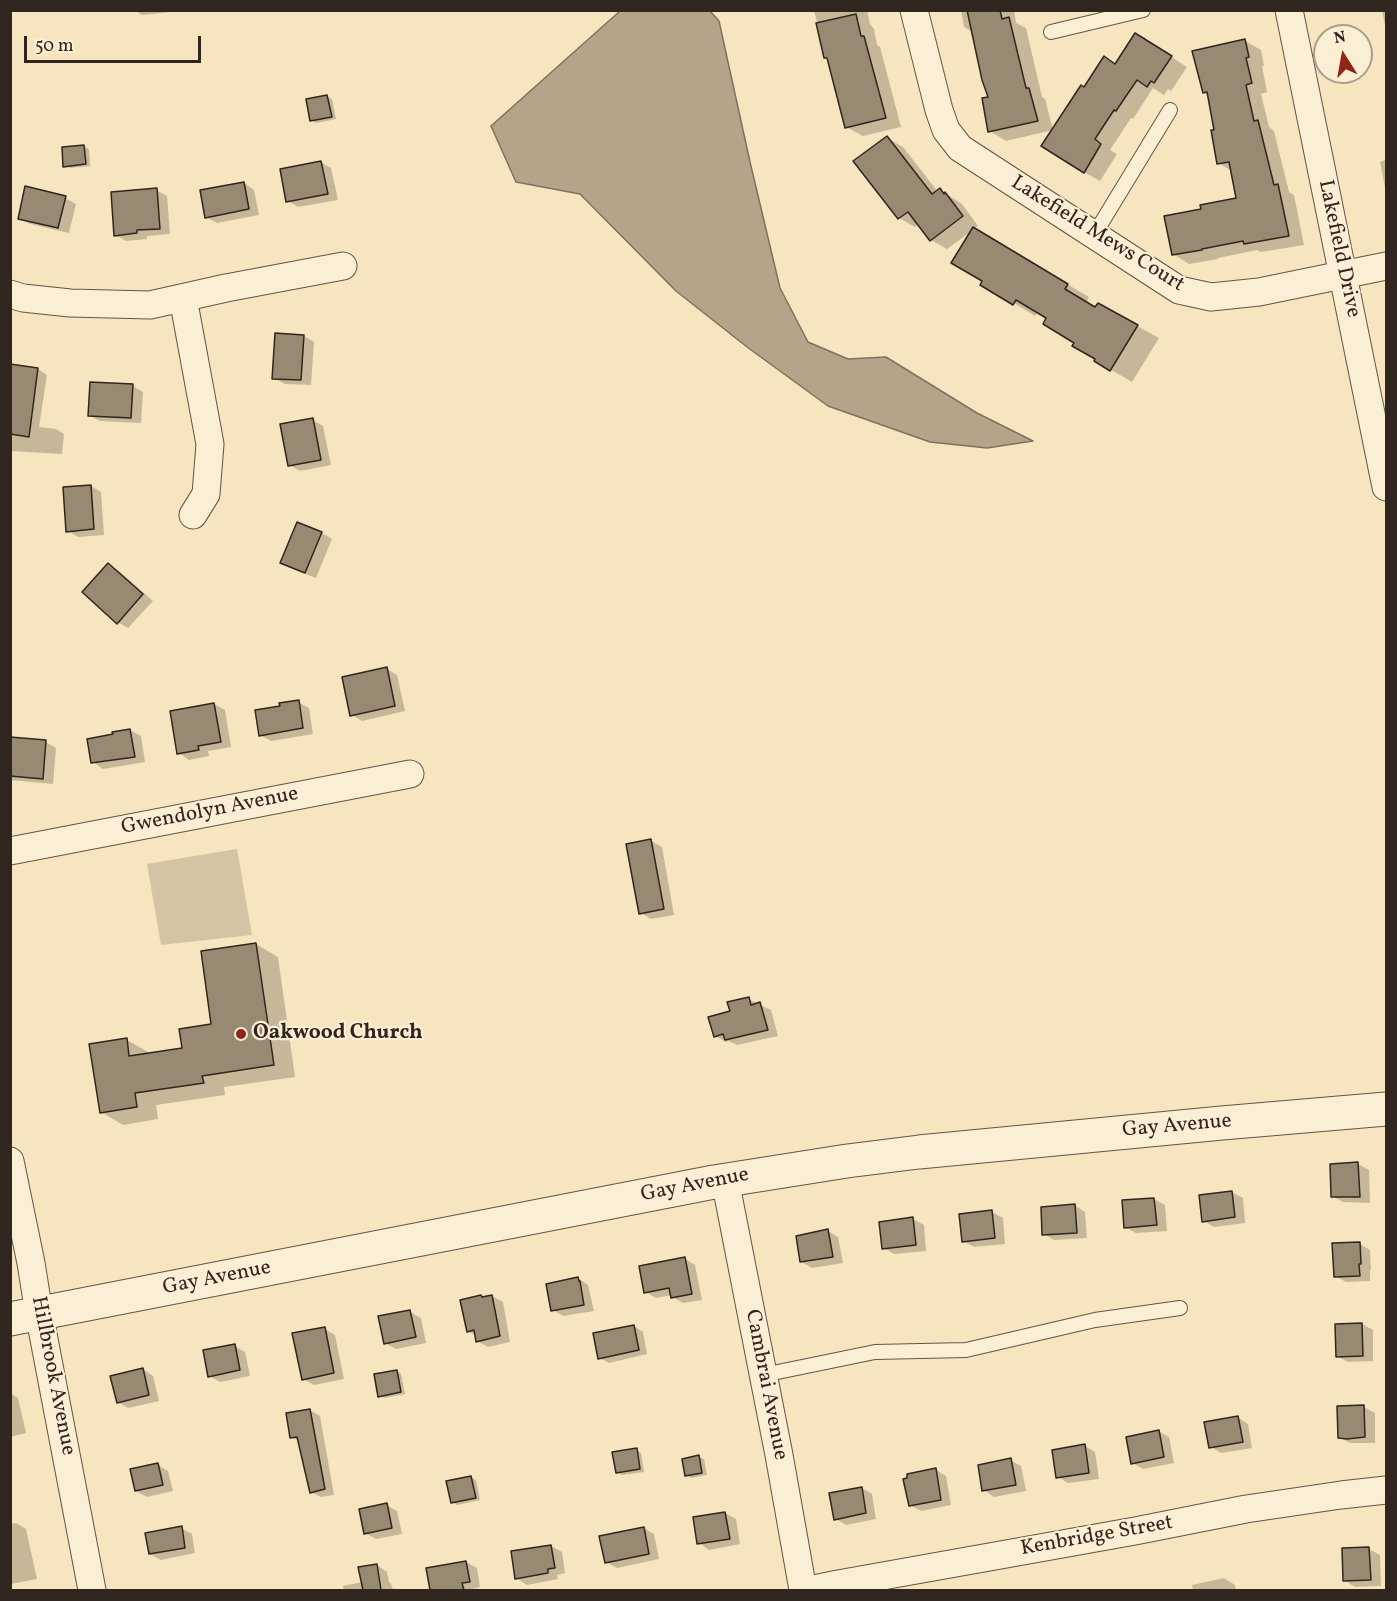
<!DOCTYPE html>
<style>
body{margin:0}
#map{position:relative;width:1397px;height:1601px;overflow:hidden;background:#f7e5bf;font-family:Vollkorn,serif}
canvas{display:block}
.frame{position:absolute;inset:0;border:12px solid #31251f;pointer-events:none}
.north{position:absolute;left:1313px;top:24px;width:60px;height:60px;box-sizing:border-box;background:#faeed5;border:2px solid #aa9e8c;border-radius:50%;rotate:349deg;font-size:16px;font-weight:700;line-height:24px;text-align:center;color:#31251f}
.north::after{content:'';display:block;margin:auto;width:21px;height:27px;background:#8f2418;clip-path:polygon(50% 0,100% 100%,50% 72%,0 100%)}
.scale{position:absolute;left:24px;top:36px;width:177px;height:27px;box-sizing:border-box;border:3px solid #31251f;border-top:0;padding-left:8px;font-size:18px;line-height:21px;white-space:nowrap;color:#31251f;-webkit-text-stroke:4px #faeed5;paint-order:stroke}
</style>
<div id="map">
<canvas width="1397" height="1601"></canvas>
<div class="frame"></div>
<div class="north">N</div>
<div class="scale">50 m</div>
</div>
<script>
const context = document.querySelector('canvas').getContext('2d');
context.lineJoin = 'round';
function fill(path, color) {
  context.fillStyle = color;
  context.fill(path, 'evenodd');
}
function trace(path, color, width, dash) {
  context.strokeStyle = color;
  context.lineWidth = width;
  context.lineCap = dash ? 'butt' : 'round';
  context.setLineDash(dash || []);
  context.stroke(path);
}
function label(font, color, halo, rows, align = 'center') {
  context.font = font + ' Vollkorn,serif';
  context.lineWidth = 4.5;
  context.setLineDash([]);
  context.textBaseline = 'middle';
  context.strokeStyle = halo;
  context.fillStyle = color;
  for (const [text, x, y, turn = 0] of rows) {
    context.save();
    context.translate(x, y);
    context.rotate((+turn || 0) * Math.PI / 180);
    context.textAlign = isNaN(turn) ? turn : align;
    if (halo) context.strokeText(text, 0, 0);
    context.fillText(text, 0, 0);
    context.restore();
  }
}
fill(new Path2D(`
 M237,849l15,86 -91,10 -14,-81z`), '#d5c4a4');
const water = new Path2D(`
 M620,11h90l9,10 31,141 30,126 28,54 40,17 38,-2 91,56 56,28 -46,7 -57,-6 -102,-36 -81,-59 -71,-56 -96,-97 -64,-12 -25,-56z`);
fill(water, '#b4a489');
trace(water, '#80715f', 1.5);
fill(new Path2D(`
 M134,10h56l-48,5z
 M814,10h53l3,14 4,5 3,16 3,2 21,80 -38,9 -17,-9 -17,-68 -3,-2z
 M961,10h53l2,13 10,5 16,69 3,2 8,31 -47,11 -16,-10v-33l-17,-66 -9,-5z
 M1382,10h4v21z
 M1245,41l16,9 3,16h-2l5,26 -6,2 8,33 5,4 15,61 5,3 10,50 -43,7 -4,-2 -39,8v1l-29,5 -16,-10 30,-44 34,-11 -5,-28 -14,-8 -2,-32 -7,-36 -5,-3z
 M1151,44l36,23 -16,24 -3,-2 -4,6 -11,-7 -20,31 -2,-1 -21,32 7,4 -17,27 -16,-9v-83l32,-24z
 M327,96l5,3 4,20 -20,4 -5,-3z
 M887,138l16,9 35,45 2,-2 22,14 16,22 -5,3 116,68 -3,6 10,6 41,17 22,12 -27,44 -36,-21 1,-3 -49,-40 -10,-7 -3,5 -21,-13 -30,-22 -11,-51 -26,19 -16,-9 -12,-16 -4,3 -16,-9z
 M84,146l5,3 1,17 -20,2 -5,-2z
 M1386,160v32l-6,-30z
 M321,162l10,6 7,32 -40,7 -10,-6z
 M244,183l10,7 5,25 -42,8 -11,-6z
 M156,190l11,6 3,38 -23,2v3l-21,2 -11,-6z
 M65,198l11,6 -7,29 -39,-9 -11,-6z
 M304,336l10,6 -3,43 -26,-1 -11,-6z
 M10,365l28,4 9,6 -8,52 17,2 8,5 -2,20 -52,-3z
 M133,386l10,6 -2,31 -41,-2 -11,-6z
 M313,420l10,6 8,39 -31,6 -11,-6z
 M91,486l10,6 3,43 -26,2 -10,-6z
 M298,524l24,9 10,6 -16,39 -23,-9 -11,-6z
 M109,565l10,6 34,30 -25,27 -11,-6z
 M387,669l10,6 8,36 -43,10 -10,-6z
 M298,702l11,6 4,26 -42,7 -11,-6 21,-28z
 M214,704l11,6 6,37 -23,4 1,5 -20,4 -10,-7z
 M130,730l11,6 4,26 -42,7 -10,-7z
 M10,739l36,3 10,6 -3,36 -43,-4z
 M651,841l11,6 12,68 -23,4 -10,-6z
 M256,944l22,13 17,120 -71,10 1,8 -69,10 2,14 -35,6 -22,-13 26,-72 21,12 1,3 35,-6 29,-24z
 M748,999l23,11 7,26 -41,9 -8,-4 -3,1 -11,-6 16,-24z
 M1358,1164l11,6 1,33 -27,-1 -11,-6z
 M1232,1192l11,6 2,25 -31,4 -10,-6z
 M1154,1199l11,6 2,26 -31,2 -11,-6z
 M1074,1205l11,7 2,26 -33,2 -10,-6z
 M992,1212l11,6 2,26 -31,3 -11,-6z
 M913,1219l11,6 2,26 -32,3 -10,-6z
 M828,1231l10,6 5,26 -31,5 -10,-6z
 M1360,1244l10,6 1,20h-1v11l-24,1 -11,-6z
 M685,1259l10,6 7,35 -19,3 -11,-6v-2l-16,3 -10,-6z
 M578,1278l10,7 6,26 -31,5 -10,-6z
 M492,1296l11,6 7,40 -22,5 -11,-6 -1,-5 -8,-5z
 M410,1312l11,6 5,25 -30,6 -11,-6z
 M1362,1324l11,6v31l-25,1 -11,-6 -1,-31z
 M634,1326l9,6 4,22 -38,9 -9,-5z
 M325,1329l10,6 9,44 -30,6 -11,-6z
 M234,1346l11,6 5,24 -30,6 -11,-6z
 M143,1369l10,7 6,25 -31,7 -10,-6z
 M397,1371l4,3 4,20 -20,4 -5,-2z
 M10,1393l8,5 8,35 -16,4z
 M1339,1407h25l11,6v30h-25l-11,-6z
 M310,1410l10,6 14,79 -13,2 -10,-5 -12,-51 -8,-4z
 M1237,1417l11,7 4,24 -31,5 -10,-6z
 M1158,1431l11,6 5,26 -31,6 -10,-6z
 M1085,1446l10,6 4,27 -31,4 -10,-6z
 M636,1450l5,3 3,19 -22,3 -5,-3z
 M699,1457l5,2 3,16 -16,3 -5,-3z
 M1010,1460l11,6 5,25 -32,6 -10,-7z
 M158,1465l10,6 5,20 -26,6 -11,-6z
 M936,1470l10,6 5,29 -30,6 -11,-6z
 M471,1477l5,3 4,20 -23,5 -5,-3z
 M862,1488l10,6 4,25 -30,6 -10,-6z
 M386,1505l11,6 5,23 -26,5 -11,-6z
 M725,1513l11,6 4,25 -31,6 -10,-7z
 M16,1523l10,6 11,50 -26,5 -1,-60z
 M181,1528l11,6 3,19 -34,7 -11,-6z
 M644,1528l10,6 5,25 -42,9 -11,-6z
 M551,1546l11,6 3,21 -8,2 1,4 -31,6 -11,-7z
 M1369,1549l11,6 1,31 -26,1 -11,-7z
 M466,1562l11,6 3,19 -8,2v1h-41l-3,-21z
 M377,1565l10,7 2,10 2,2 2,6h-49l-1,-4 20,-4z
 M1224,1578l11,7 1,5h-43l-1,-5z`), '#0003');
const building = new Path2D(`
 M967,10h33l2,9 7,-2 17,71h3l9,33 -50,11 -6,-34 6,-1 -6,-17z
 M856,14l5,22h3l22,82 -41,10 -18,-70h-3l-8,-35z
 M1135,33l37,23 -18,27 -3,-2 -4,6 -10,-7 -21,31 -2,-1 -19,29 6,5 -17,29 -43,-27 40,-61 3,2 20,-31 11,8z
 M1245,39l4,18 -3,1 6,25 -6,2 8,36 4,-1 16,65 4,-1 11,52 -45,8 -1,-3 -41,8v1l-30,5 -8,-39 37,-7 -1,-4 36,-7 -7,-36 -12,2 -6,-34h3l-7,-38 -4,1 -11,-42z
 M327,95l5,22 -22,4 -4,-22z
 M887,136l45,58 8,-6 4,6 1,-2 18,24 -33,25 -22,-29 -10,7 -45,-58z
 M84,145l2,19 -23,3 -1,-20z
 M321,161l7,33 -42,8 -6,-33z
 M244,182l5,27 -44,9 -5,-28z
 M25,186l41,10 -8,32 -40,-9z
 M157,188l3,41 -23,1v3l-23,3 -3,-44z
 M973,227l95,57 -3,5 30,18 3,-4 40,22 -28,46 -16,-10 1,-2 -23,-13 2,-3 -31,-19 3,-6 -30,-18 -3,5 -33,-20 2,-4 -31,-18z
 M275,333l29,2 -3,45 -29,-1z
 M10,364l28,4 -9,69 -19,-3z
 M90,382l43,2 -2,34 -43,-2z
 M313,418l8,42 -33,6 -8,-42z
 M91,485l3,44 -28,3 -3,-45z
 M297,522l25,10 -17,41 -25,-10z
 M108,563l35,31 -26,30 -35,-32z
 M387,667l8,39 -45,10 -8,-39z
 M299,700l4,28 -44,8 -4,-26 25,-4 -1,-3z
 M214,703l7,39 -23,4 1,4 -22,4 -7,-43z
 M130,729l5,28 -44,6 -4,-24 26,-5 -1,-2z
 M10,737l36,3 -3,39 -33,-3z
 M651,839l13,70 -25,5 -13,-70z
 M256,943l18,122 -72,11 2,7 -69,10 2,14 -37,6 -11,-69 38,-6 2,18 53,-8 -3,-19 32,-5 -10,-73z
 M749,997l2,8 9,-3 8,28 -43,10 -2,-6 -9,3 -6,-20 22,-6 -3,-9z
 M1358,1162l2,35h-29l-1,-33z
 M1232,1191l3,26 -33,5 -3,-27z
 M1154,1198l3,27 -33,3 -2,-28z
 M1075,1204l2,29 -35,2 -1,-28z
 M992,1210l3,28 -33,4 -3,-28z
 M913,1217l3,28 -34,4 -3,-27z
 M828,1229l5,28 -33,5 -4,-26z
 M1360,1242l1,22h-2l1,12 -26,1 -2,-34z
 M685,1257l7,37 -21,4 -2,-10 -25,5 -5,-27z
 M578,1277l1,4h1l4,24 -33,6 -5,-27z
 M481,1295l1,2 10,-2 8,41 -24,6 -2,-12 -7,2 -7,-32z
 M410,1310l6,27 -32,7 -6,-28z
 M1362,1323l1,33 -27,1 -1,-33z
 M634,1325l5,25 -41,9 -5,-26z
 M325,1327l9,46 -32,7 -10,-47z
 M235,1344l5,26 -32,7 -5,-27z
 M143,1368l6,27 -32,8 -7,-27z
 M397,1370l4,22 -23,5 -4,-23z
 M1364,1405l1,32 -18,2 -9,-1 -1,-32z
 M310,1409l15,80 -15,4 -13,-56 -7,1 -4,-25z
 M1238,1416l5,26 -34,6 -5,-26z
 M1159,1430l5,27 -33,7 -5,-27z
 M1085,1444l4,29 -33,5 -4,-28z
 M637,1448l3,21 -24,4 -4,-21z
 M699,1455l3,18 -17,3 -3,-17z
 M1011,1458l5,27 -34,6 -4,-26z
 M158,1463l5,22 -28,6 -5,-22z
 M936,1468l5,32 -32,6 -6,-27 4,-1v-4z
 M471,1476l5,22 -25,5 -5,-22z
 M862,1487l4,26 -32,7 -5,-27z
 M387,1503l5,25 -28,6 -5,-25z
 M725,1512l5,27 -33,5 -4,-27z
 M182,1526l3,22 -36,6 -4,-21z
 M644,1527l5,27 -44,9 -6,-27z
 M551,1545l4,23 -7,1v4l-33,6 -4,-28z
 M1369,1547l2,33 -28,1 -1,-33z
 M466,1561l4,21 -8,1 2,7h-34l-4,-22z
 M377,1564l4,26h-18l-5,-23z`);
fill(building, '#988972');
trace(building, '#31251f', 1.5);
const service = new Path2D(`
 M1051,32l92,-22
 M1094,235l76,-125
 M763,1375l112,-23 91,-2 129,-30 85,-12`);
const minor = new Path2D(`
 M914,10l25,100 7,20 14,18 219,142 32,7 48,-5 127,-26
 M1289,10l97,477
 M10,294l13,4 47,5 80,2 76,-17 117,-22
 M183,298l27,146 -4,50 -13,21
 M10,851l400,-77
 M10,1161l21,102 8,50 53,277
 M725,1180l54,275 24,135
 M809,1590l29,-6 297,-53 111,-22 95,-14 45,-5`);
const tertiary = new Path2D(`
 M10,1319l704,-137 133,-21 72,-9 303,-29 164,-14`);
trace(service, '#625547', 16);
trace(minor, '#625547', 29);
trace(tertiary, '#625547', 35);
trace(service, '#faeed5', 14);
trace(minor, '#faeed5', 27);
trace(tertiary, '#faeed5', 33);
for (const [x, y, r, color] of [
 [241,1034,6,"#8f2418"]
]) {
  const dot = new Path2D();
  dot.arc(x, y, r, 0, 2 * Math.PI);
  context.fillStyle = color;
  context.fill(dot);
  trace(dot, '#faeed5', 2);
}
label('21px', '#31251f', '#faeed5', [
 ["Lakefield Mews Court",1097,235,32],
 ["Lakefield Drive",1338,249,78],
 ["Gwendolyn Avenue",210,812,-11],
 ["Gay Avenue",1177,1127,-5],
 ["Gay Avenue",695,1186,-11],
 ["Gay Avenue",217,1279,-11],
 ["Hillbrook Avenue",52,1376,79],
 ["Cambrai Avenue",765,1385,79],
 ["Kenbridge Street",1097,1537,-10]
]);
label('bold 21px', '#31251f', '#faeed5', [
 ["Oakwood Church",253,1034]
], 'left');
</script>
